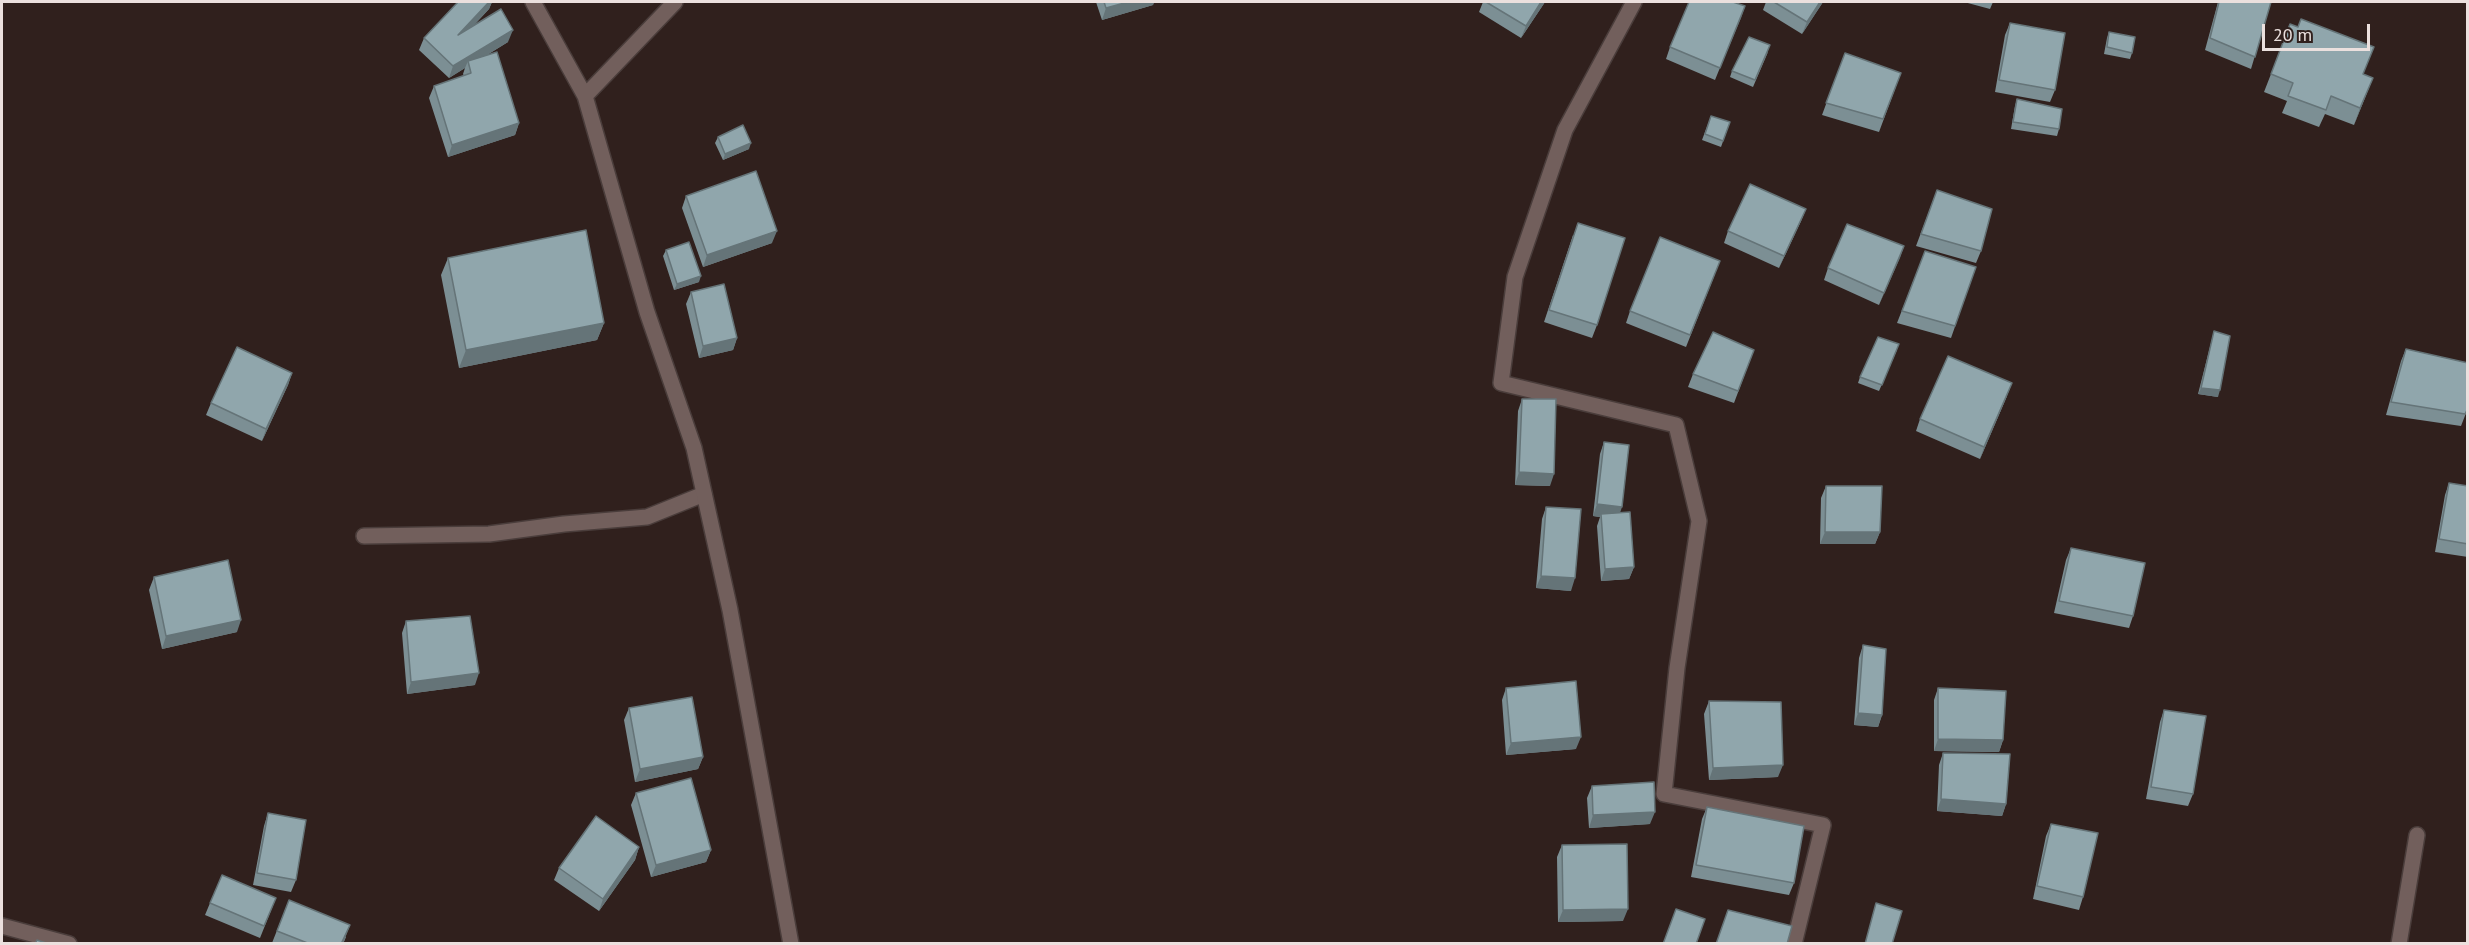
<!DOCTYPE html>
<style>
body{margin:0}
#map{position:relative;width:2469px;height:945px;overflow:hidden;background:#30201d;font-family:"PT Sans",sans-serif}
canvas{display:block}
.frame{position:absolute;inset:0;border:3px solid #ebe0de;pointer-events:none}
.scale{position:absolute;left:2262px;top:24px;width:108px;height:27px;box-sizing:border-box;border:3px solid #ebe0de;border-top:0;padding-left:8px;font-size:18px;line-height:21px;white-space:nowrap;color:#ebe0de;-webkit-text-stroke:4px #30201d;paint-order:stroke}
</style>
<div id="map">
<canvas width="2469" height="945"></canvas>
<div class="frame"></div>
<div class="scale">20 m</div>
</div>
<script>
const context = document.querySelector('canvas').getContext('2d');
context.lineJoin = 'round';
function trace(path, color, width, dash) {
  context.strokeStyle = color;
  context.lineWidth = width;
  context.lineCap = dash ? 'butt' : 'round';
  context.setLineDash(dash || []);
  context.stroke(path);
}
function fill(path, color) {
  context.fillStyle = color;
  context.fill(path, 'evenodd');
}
const service = new Path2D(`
 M364,536l125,-2 75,-10 83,-7 57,-23`);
const minor = new Path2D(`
 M533,2l52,94 62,216 47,136 36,162 61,334
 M1634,2l-69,128 -50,147 -14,106 175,42 23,96 -22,147 -13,126 159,31 -29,119
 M585,96l90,-94
 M2,926l67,18
 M2399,944l18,-109`);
trace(service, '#4a3d3b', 18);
trace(minor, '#4a3d3b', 18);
trace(service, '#725f5c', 15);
trace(minor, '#725f5c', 15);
fill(new Path2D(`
 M458,2h34l-3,7 -15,16 34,17 -21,13 32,68 -4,12 -67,22 -19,-59 5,-12 30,-10 -1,-2 2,-6 -16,10 -30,-28 5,-12z
 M1096,2h58l-1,3 -51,15z
 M1483,2h62l-24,36 -42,-26z
 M1766,2h57l-21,32 -39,-24z
 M1964,2h29l-3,7z
 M2218,2h53l-20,67 -46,-19z
 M1745,6l-30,74 -49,-21 4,-12z
 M2010,23l45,67 -5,12 -55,-10 10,-57z
 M2109,32l23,21 -2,6 -26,-5 3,-16z
 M1768,52l-15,35 -23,-10 2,-6z
 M1845,53l56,20 -22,59 -57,-17z
 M2271,74h92l10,4 -19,47 -29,-11 -6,13 -37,-14 5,-12 -23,-9z
 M2017,99l42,30 -2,7 -46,-7 4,-23z
 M1711,116l19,6 -9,25 -19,-7z
 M718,137l31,12 -26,11 -8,-17z
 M1937,190l44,61 -5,12 -60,-17z
 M686,196l86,47 -69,24 -21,-59z
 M1806,209l-5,12 -22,47 -55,-25 4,-12z
 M1573,235l24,90 -5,13 -48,-16z
 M1904,246l-25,59 -55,-25 4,-12z
 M666,250l33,32 -25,8 -11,-34z
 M1925,251l51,16 -25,71 -54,-15z
 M448,258l156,65 -7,17 -138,28 -18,-93z
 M1715,274l-29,73 -60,-24 4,-12z
 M691,292l46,46 -4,12 -34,8 -13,-54z
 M2214,331l4,66 -20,-3z
 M2406,349l62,59 -7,18 -75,-11 15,-54z
 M1754,350l-20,53 -46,-16 5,-13z
 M1897,350l-18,41 -21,-8 2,-6z
 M292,373l-4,12 -26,56 -56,-26 5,-12z
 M2007,396l-27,63 -64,-28 4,-12z
 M1522,399l28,87 -35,-1 3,-74z
 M1604,442l16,71 14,54 -5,12 -28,2 -4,-55 3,-9 -7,-1 7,-62z
 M2449,483l19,3v71l-33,-5 10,-57z
 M1826,486l54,46 -5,12h-55l1,-46z
 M1546,507l25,84 -35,-3 6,-69z
 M2071,548l62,68 -4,12 -75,-15 12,-53z
 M154,577l83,55 -75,17 -13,-59z
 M406,621l69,64 -68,9 -5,-61z
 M1863,645l19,70 -4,12 -24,-2 5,-67z
 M1506,688l70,61 -70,6 -4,-55z
 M1938,688l65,52 -4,12 -65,-1v-51z
 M1709,701l69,76 -69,3 -5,-66z
 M629,708l74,49 -5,12 -63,13 -11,-62z
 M2164,710l29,84 -5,12 -42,-7 14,-77z
 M1943,753l63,51 -4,12 -65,-5 2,-46z
 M1592,786l58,38 -61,4 -2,-30z
 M636,793l75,57 -5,12 -55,15 -20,-72z
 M1707,807l87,76 -5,12 -98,-18 11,-58z
 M268,813l28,67 -5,12 -38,-7 11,-59z
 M2051,824l32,73 -4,13 -46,-11 13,-63z
 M1562,845l61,76 -65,1 -1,-65z
 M639,847l-4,13 -36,51 -45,-31 5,-12z
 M276,898l-16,40 -55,-23 5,-12z
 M289,900l57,37 -3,7 -71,-1z`), '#7c8f94');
fill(new Path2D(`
 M489,2h3l-3,7 -35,38 4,-12z
 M1128,2h26l-1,3 -51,15 4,-12z
 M1541,2h4l-24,36 5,-12z
 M1820,2h3l-21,32 5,-12z
 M1745,6l-4,12 -26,62 5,-12z
 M513,30l-5,12 -39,24 -1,-5 -3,7 -16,10 4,-12z
 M2373,78l-7,17 -12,30 6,-17z
 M519,123l-4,12 -67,22 4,-12z
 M751,143l-2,6 -26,11 2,-6z
 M1806,209l-5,12 -22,47 5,-12z
 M777,231l-5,12 -69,24 4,-12z
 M1904,246l-4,12 -21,47 5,-12z
 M701,276l-2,6 -25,8 3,-6z
 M604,323l-7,17 -138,28 7,-18z
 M737,338l-4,12 -34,8 4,-12z
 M292,373l-4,12 -26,56 4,-12z
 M2012,383l-5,13 -27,63 4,-12z
 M2201,388l19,2 -2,7 -20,-3z
 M1519,472l35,2 -4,12 -35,-1z
 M1597,504l25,3 -4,12 -17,-5 -1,3 -7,-1z
 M1825,532h55l-5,12h-55z
 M1634,567l-5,12 -28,2 4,-12z
 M1541,576l34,2 -4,13 -35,-3z
 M241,620l-4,12 -75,17 4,-13z
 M479,673l-4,12 -68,9 4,-12z
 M1858,713l24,2 -4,12 -24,-2z
 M1581,737l-5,12 -70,6 5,-12z
 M1938,739l65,1 -4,12 -65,-1z
 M703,757l-5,12 -63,13 5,-13z
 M1783,765l-5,12 -69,3 4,-12z
 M1941,799l65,5 -4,12 -65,-5z
 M1655,812l-5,12 -61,4 4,-13z
 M639,847l-4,13 -36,51 4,-12z
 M711,850l-5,12 -55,15 5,-12z
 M1628,909l-5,12 -65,1 5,-12z
 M350,925l-7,19h-2z`), '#657478');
const building = new Path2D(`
 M458,2h31l-31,33 43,-26 12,21 -60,36 -29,-28z
 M1104,2h24l-22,6z
 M1486,2h55l-15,24z
 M1689,2h44l12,4 -25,62 -50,-21z
 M1774,2h46l-13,20z
 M2219,2h52l-16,55 -45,-19z
 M2301,19l73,28 -11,27 10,4 -13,30 -29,-12 -5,14 -38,-14 5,-13 -22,-9 19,-50 8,3z
 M2010,23l55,10 -10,57 -56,-10z
 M2109,32l26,5 -3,16 -25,-6z
 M1749,37l21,8 -15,35 -23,-9z
 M497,52l22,71 -67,22 -18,-59 37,-13 -3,-12z
 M1845,53l56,20 -18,46 -57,-16z
 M2017,99l45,10 -3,20 -46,-7z
 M1711,116l19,6 -7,19 -18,-7z
 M743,125l8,18 -26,11 -7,-17z
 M756,171l21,60 -70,24 -21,-59z
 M1750,184l56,25 -22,47 -56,-25z
 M1937,190l55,19 -11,42 -60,-17z
 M1578,223l47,15 -28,87 -48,-15z
 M1847,224l57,22 -20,47 -56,-25z
 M586,230l18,93 -138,27 -18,-92z
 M1660,237l60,24 -30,74 -60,-24z
 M689,242l12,34 -24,8 -11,-34z
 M1925,251l51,16 -21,59 -53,-15z
 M724,284l13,54 -34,8 -12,-54z
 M2214,331l16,5 -10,54 -19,-2z
 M1713,332l41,18 -16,41 -45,-17z
 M1878,337l21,7 -17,41 -22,-8z
 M237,347l55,26 -26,56 -55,-26z
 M2406,349l62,14v45l-3,6 -74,-12z
 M1948,356l64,27 -28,64 -64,-28z
 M1522,399h34l-2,75 -35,-2z
 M1604,442l25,3 -7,62 -25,-3z
 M2449,483l19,3v58l-29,-5z
 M1826,486h56l-2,46h-55z
 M1546,507l35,2 -6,69 -34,-2z
 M1630,512l4,55 -29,2 -4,-55z
 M2071,548l74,15 -12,53 -74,-15z
 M228,560l13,60 -75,16 -12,-59z
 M470,616l9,57 -68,9 -5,-61z
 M1863,645l23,4 -4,66 -24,-2z
 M1576,681l5,56 -70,6 -5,-55z
 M1938,688l68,3 -3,49 -65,-1z
 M692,697l11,60 -63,12 -11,-61z
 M1709,701l72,1 2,63 -70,3z
 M2164,710l42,6 -13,78 -42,-7z
 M1943,753l67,1 -4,50 -65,-5z
 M691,778l20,72 -55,15 -20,-72z
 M1654,782l1,30 -62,3 -1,-29z
 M1707,807l97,19 -10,57 -98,-18z
 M268,813l38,7 -10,60 -39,-7z
 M596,816l43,31 -36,52 -44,-31z
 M2051,824l47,9 -15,64 -46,-11z
 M1627,844l1,65 -65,1 -1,-65z
 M222,875l54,23 -12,28 -54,-23z
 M289,900l61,25 -9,19h-31l-33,-13z
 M1876,903l26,8 -10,33h-27z
 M1676,909l29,10 -9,25h-33z
 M1728,910l64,16 -5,18h-71z
 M37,940l12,4h-14z`);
fill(building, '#90a6ac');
trace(building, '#657478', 1.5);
</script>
